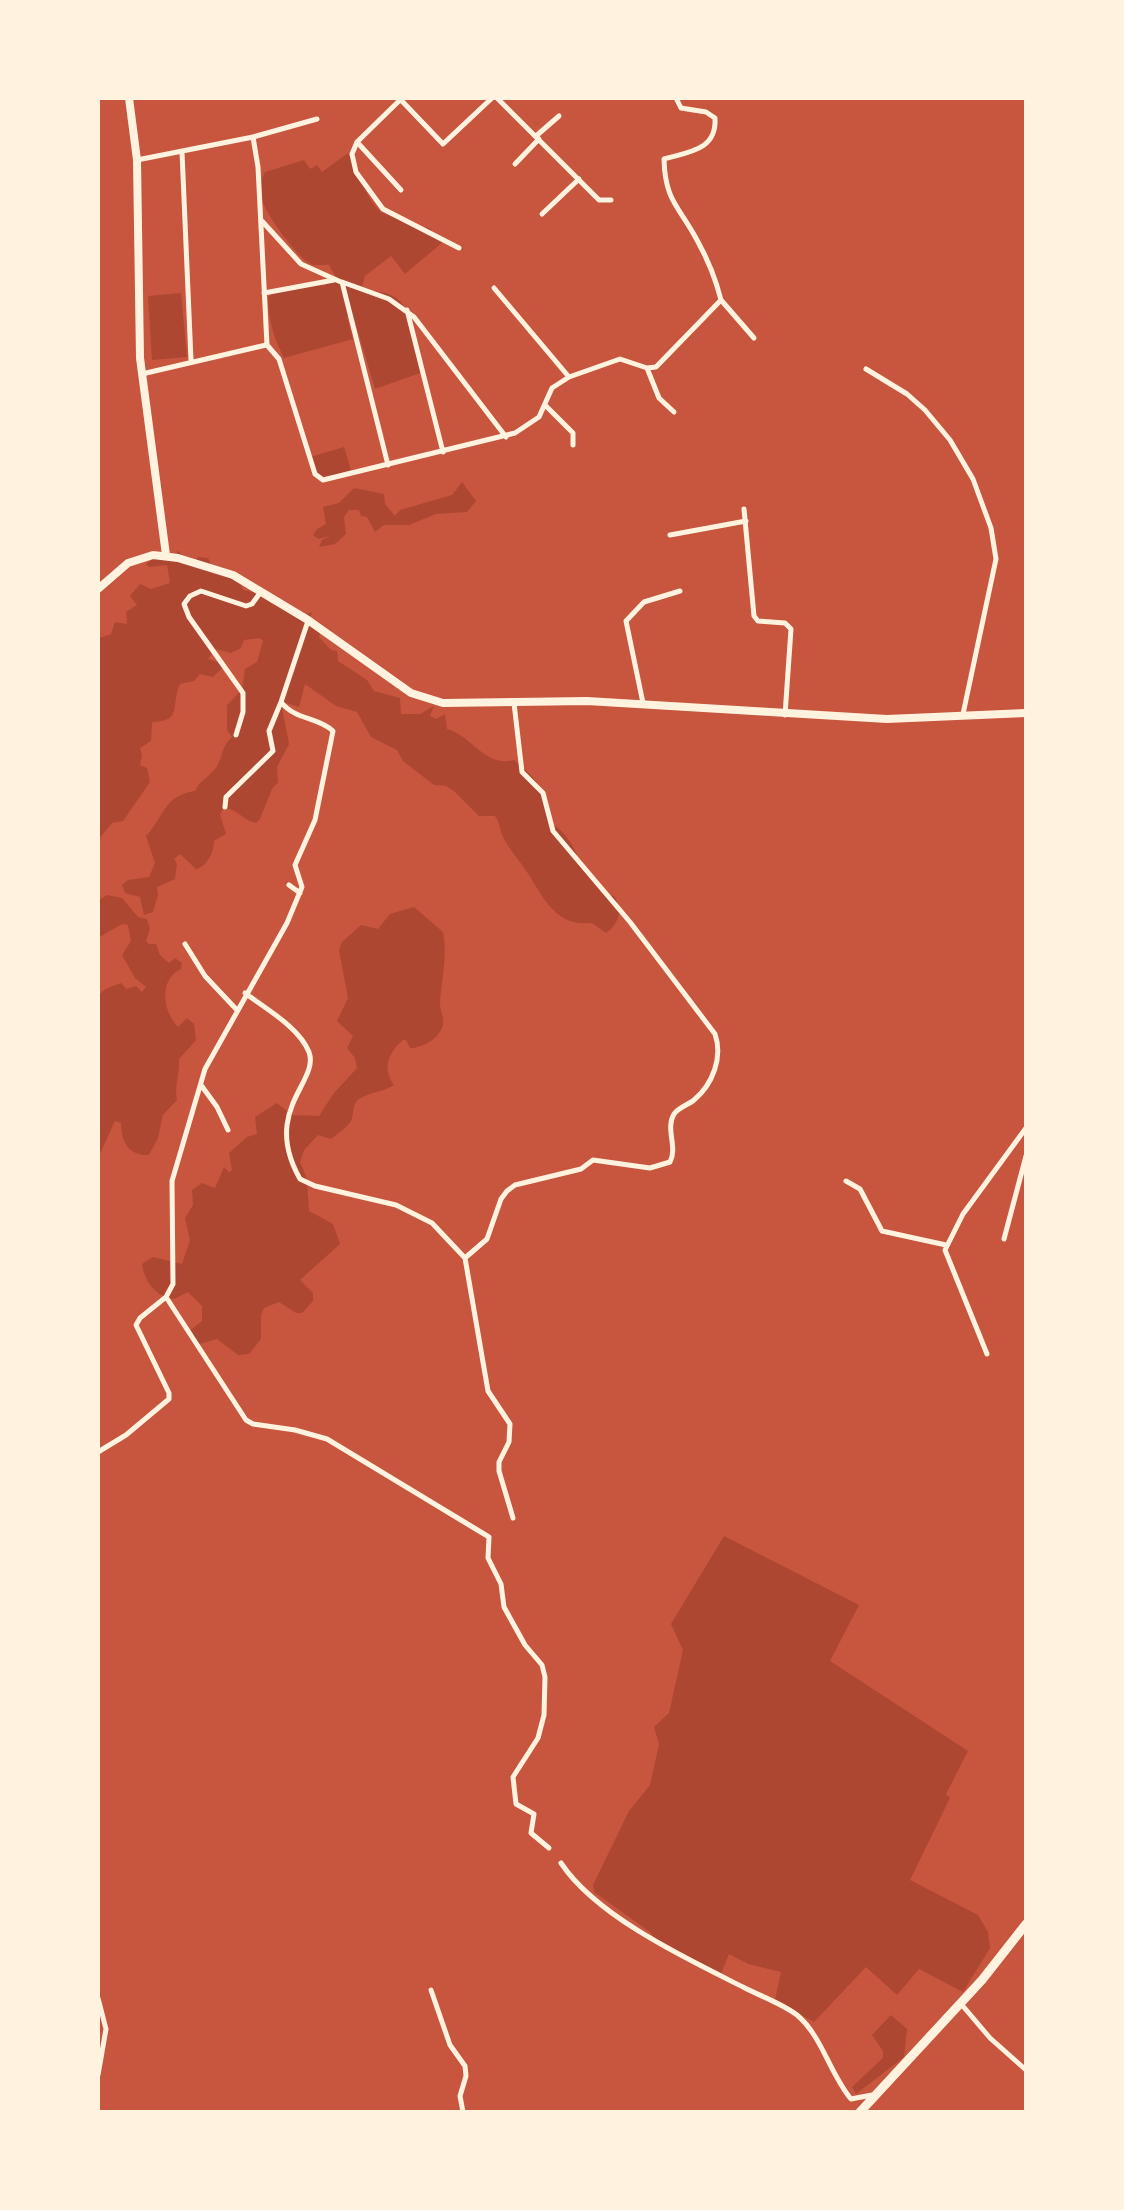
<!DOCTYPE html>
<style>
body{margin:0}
#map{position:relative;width:1124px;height:2210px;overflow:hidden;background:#c8553d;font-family:"Asap Condensed",sans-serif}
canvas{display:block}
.frame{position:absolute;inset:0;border:100px solid #fff3e0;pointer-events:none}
</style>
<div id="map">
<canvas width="1124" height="2210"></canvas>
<div class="frame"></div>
</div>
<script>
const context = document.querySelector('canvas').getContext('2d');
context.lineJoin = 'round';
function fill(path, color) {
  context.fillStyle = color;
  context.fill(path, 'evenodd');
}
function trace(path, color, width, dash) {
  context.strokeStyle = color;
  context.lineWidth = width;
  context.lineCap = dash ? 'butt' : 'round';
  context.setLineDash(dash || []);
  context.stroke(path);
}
fill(new Path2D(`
 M348,153l22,46 10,13 31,13 18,3 14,14 -38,32 -14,-18 -26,20 -3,11c10,5 15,4 24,6 30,8 30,54 37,79l-48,17 -22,-74 -6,2 6,22 -69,19c-11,-21 -15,-37 -16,-61l5,-4 43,-10 8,3 11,-10 -6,-11c-1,0 -14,0 -16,0 -14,-4 -50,-54 -52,-69 -2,-9 0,-16 4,-24l39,-12 6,9 7,-4 5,7z
 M181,293l6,64 -35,3 -4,-64z
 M344,447l7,23 -25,8 -9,-4 -7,-17z
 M462,482l14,19 -9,11 -31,2 -27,11h-25l-9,7 -8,-15 -6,-1 -2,-6h-10l-5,7 2,17 -11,10 -16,3 3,-7 8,-4 -12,3 -5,-4 4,-6 9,-5 -3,-17 16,-4 15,-15 30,6 1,10 10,12 5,-6 52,-15z
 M177,551l3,1 1,9 12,3 5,-7 10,1 7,16 7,-2 17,9 4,9 19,4 11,11 10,-1 17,12 13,-4 -5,8 13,9 -2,8 12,13 6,1 1,10 29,19 7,11 26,7 1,16h19l14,-8 -4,10 6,3 9,-5 2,15c24,6 38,39 67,31 26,21 30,29 37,63 16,10 21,21 28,36 2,3 10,10 11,12 5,6 8,15 11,22l13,3c9,14 5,28 -8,37l-14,-10c-37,4 -48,-25 -65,-51 -7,-11 -17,-22 -23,-33 -4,-8 -4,-16 -9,-23h-16l-25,-25 -8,-5 -12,-1 -31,-24 -6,-11 -26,-13 -14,-25 -21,-6 -31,-22 -6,23 -12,-4 -5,5 7,36 -12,23 1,15 -6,7 -12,30 -4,4c-12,-2 -21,-16 -33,-15l-3,7 6,19 -12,7c0,11 -7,26 -18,28l-16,-15 -6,5 3,5 -2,15 -18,8 1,8 -5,17 -9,3 -4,-18 -15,-4 -3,-8 6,-5 21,-3 6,-14 -9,-27c19,-20 17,-40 49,-45 5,-12 16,-14 22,-25 7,-12 4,-19 15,-29l-5,-7v-25l15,-15 3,-21 12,-7 6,-21 -3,-3 -16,2 -3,8 -10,5 -16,-4 -7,10 10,3 4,6 -9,9 -13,-3 -6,7 -14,3c-10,23 3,37 -28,38l-1,19 -11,7 2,7 -2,10 7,3 3,14 -27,39 -11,2 -14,17v-205l2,3 11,-4 4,-12 12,2 -1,-12 11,-7 -7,-9 10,-12 11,5 19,-6 -3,-18 -18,2 -3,-3 14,-10 17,3z
 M107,895l15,3 16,19 9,2 3,10 -4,12 3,3h7l4,11 9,8 6,-5 7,5 -1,6c-23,11 -18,42 -3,58l9,-9 7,6 2,16 -17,19c1,15 -5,25 -2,41l-14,15 -5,23 -9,17c-21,1 -28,-14 -28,-32l-6,-2 -17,37v-162l7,-7 16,-6 5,6 10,-3 6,6 4,-5 -11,-9 -13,-23 9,-14 -3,-16 -6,-1 -24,14v-37z
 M414,907l29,25c5,25 -2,48 -3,72 0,9 6,14 2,24 -5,12 -20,20 -32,20l-4,-8h-3c-15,13 -21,29 -9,45 -11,7 -23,7 -33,13 -10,5 -6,14 -10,23 -4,7 -14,13 -20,18l-13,-4 -14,15 -4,12 7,17 2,32 24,13 7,20 -40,36 13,13v8l-11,12h-6l-17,-11 -15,6 -3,7v24l-12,15 -11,1 -21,-16 -21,6 -8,-13 14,-11v-15l-14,-14 -14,7c-18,-2 -30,-18 -32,-35l11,-7 29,7 8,-24 -5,-22 8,-13 -1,-15 10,-7 13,5 9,-21 5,5 3,-2 -3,-17 18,-16 10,-3 -2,-17 22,-14 15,12 27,1 15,-23 23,-25 -2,-10 -8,-10 6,-12 -16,-15 11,-23 -9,-48 3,-8 19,-17 17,4 12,-15z
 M724,1536l135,69 -29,56 138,90 -22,43 4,4 -40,82 68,35 10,17 2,16 -27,44 -44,-23 -22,26 -31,-28 -52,55 -39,-22 6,-28 -33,-8 -19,-10 -8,20 -62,-29 -9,-13 -56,-40 -1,-7 36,-74 21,-26 9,-41 -5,-17 15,-14 14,-63 -12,-26z
 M891,2015l16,14 -3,28 -48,37 -4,-7 31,-29v-7l-11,-16z`), '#ae4732');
trace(new Path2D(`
 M402,98l-45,44 -5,12 4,18 27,37 76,39
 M497,98l102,102h12
 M400,99l43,45 49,-46
 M536,136l23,-20
 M253,137l64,-18
 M357,142l44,48
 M182,152l9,208
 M137,160l116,-23 5,30 9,178 12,14 36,115 8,6 192,-47 24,-16 13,-29 17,-11 51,-18 27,9 9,-1 65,-67c-5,-20 -14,-42 -24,-60 -18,-34 -32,-39 -33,-81 25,-7 53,-9 51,-41l-9,-6 -25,-4 -5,-10
 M515,164l24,-25
 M542,214l37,-35
 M261,220l40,44 40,18
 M494,288l75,89
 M264,293l70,-13
 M721,300l33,38
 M407,310l36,142
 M647,368l12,30 15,14
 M866,369l41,25 18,16 25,30 23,39 18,49 5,31 -33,155
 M142,374l124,-29
 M545,405l28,28v12
 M388,465l-46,-183 47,17 25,18 92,120
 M744,509l10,107 4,5 27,2 6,6 -6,86
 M670,535l76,-14
 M643,703l-17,-82 18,-19 36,-11
 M236,735l7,-23v-19l-54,-76 -5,-13 6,-8 11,-5 45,15 6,-2 8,-11
 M225,807l1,-10 47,-46 -4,-20 12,-29
 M289,885l11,8
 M185,944l20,32 31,33
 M245,993c21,16 54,34 64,59 11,30 -48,58 -9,127l15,7 81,19 36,18 33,35 23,133 22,33 -1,18 -10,20v9l14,47
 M201,1085l16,22 11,23
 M846,1181l14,8 22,42 64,14
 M1004,1239l22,-83
 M465,1258l22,-19 14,-40 6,-8 8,-6 66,-16 12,-9 57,8 20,-6c8,-15 -5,-33 4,-48 5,-7 14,-9 20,-14 19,-16 29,-43 21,-66l-85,-112 -77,-91 -10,-38 -21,-21 -8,-69
 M166,1297l80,123 7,4 42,6 32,9 162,98 -1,21 13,26 3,23 21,38 17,20 3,12 -1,38 -6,23 -25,39 3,27 18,10 -3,19 18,15
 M987,1354l-42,-104 18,-36 63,-86
 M98,1452l28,-17 43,-36v-6l-33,-68 4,-7 26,-21 7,-13 -1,-103 33,-112 82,-146 15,-36 -7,-22 20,-45 18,-89c-15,-14 -38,-11 -52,-29l27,-81
 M561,1863c35,53 124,95 182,124 17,9 38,16 54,28 25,21 33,59 54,84l21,-4
 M431,1990l19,55 15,21 1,10 -6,20 3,16
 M98,1998l8,31 -8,46
 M962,2005l28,33 36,32`), '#fff3e0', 5);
trace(new Path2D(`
 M129,98l8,62 3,198 26,197
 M98,589l30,-26 25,-8 25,3 55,17 75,45 103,73 32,10 144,-2 300,18 139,-6`), '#fff3e0', 8);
trace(new Path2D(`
 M860,2112l122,-132 44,-56`), '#fff3e0', 9);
</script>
